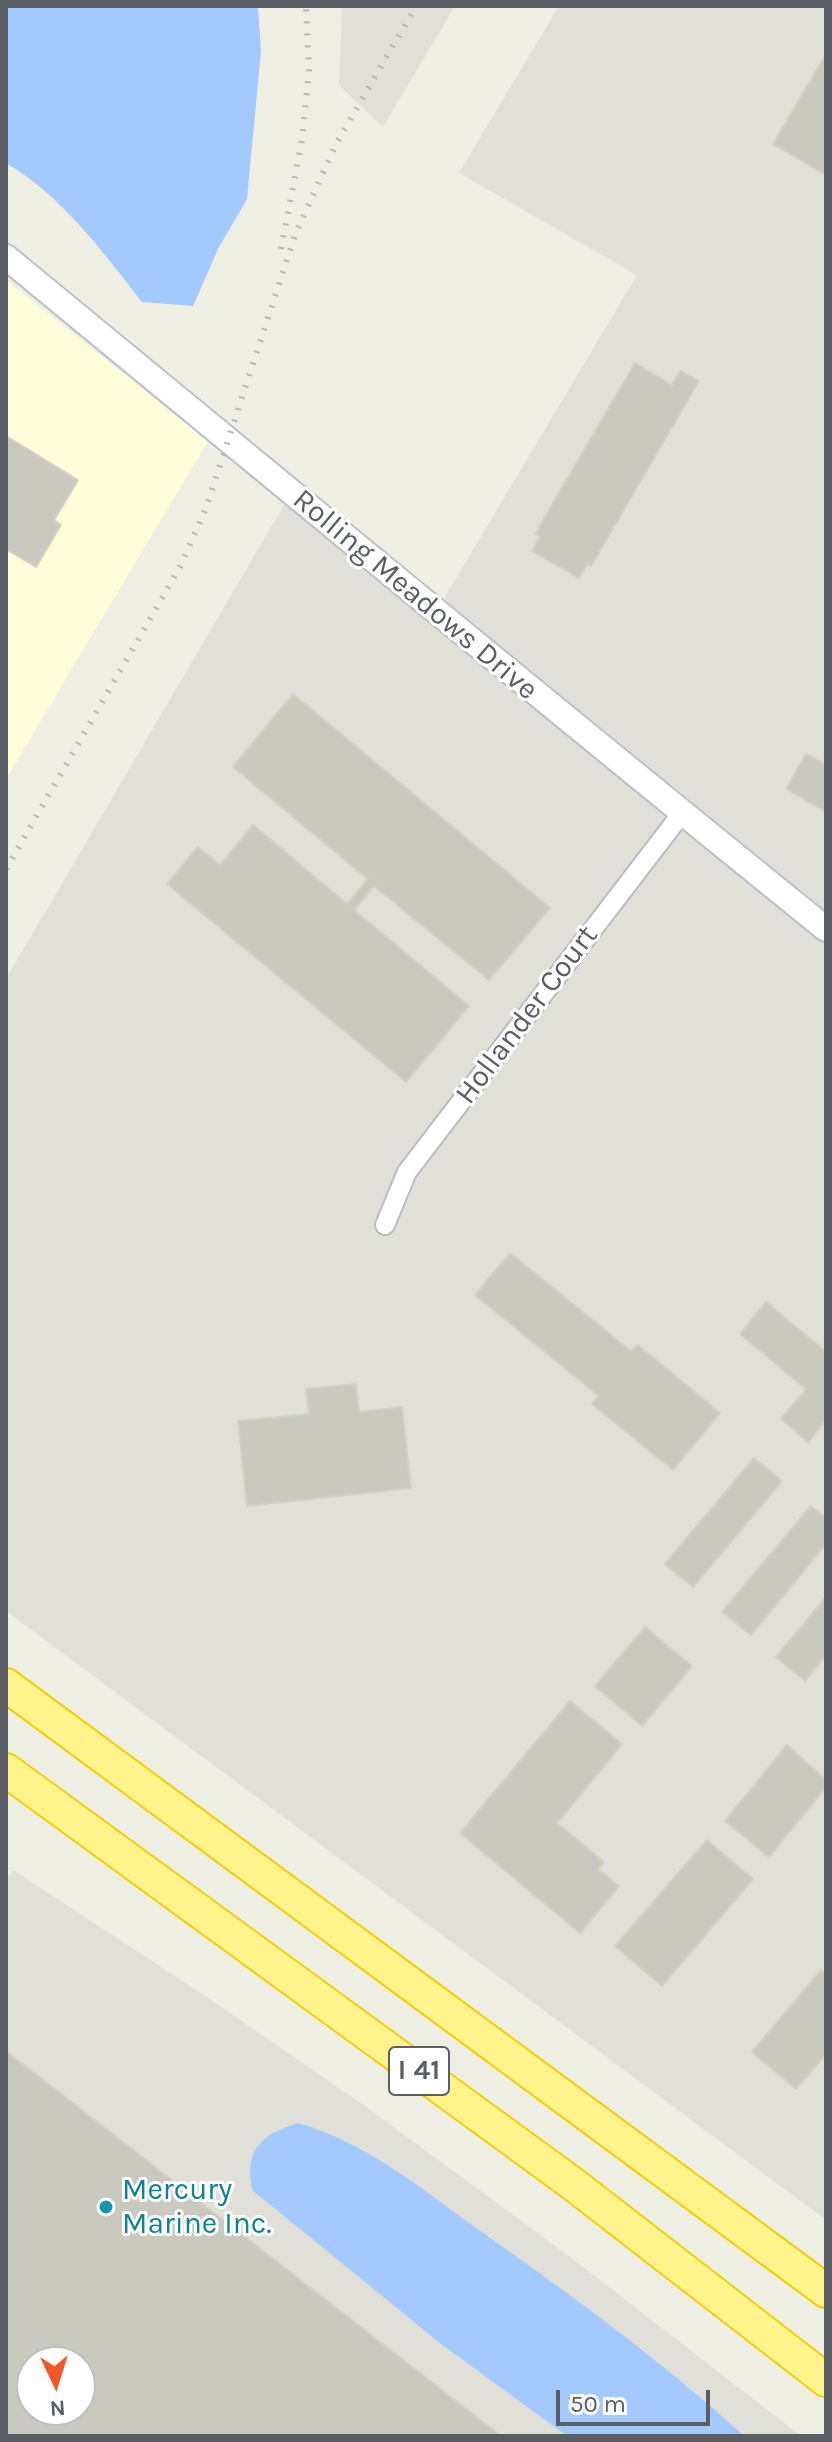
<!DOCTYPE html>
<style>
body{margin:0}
#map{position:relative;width:832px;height:2442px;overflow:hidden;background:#efeee3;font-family:Karla,sans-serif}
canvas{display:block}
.frame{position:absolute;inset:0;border:8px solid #5b5e65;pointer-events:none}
.north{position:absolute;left:16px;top:2346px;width:80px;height:80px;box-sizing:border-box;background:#fff;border:2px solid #bdbfc1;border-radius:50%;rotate:176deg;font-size:22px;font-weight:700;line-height:32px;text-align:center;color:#5b5e65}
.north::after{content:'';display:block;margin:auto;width:28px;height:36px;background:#f45625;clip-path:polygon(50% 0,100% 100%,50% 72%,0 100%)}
.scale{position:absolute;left:556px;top:2390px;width:154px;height:36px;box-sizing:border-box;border:4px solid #5b5e65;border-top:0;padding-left:10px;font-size:24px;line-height:28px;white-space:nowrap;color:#5b5e65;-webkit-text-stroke:6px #fff;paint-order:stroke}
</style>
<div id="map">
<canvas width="832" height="2442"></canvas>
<div class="frame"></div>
<div class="north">N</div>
<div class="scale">50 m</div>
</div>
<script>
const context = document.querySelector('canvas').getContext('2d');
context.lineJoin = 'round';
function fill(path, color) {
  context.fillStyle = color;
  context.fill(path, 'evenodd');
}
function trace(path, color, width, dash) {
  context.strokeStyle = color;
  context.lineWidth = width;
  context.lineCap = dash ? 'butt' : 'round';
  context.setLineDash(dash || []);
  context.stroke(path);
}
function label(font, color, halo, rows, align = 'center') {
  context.font = font + ' Karla,sans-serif';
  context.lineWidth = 6;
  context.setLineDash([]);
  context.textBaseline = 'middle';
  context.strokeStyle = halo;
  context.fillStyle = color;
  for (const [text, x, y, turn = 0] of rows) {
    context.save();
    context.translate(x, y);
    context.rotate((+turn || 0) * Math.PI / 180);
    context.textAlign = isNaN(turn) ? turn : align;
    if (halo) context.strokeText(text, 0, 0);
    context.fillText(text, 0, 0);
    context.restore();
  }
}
fill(new Path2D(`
 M6,280l202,161 -202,338z`), '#fffcd9');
fill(new Path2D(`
 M342,6h113l-72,121 -44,-42z
 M559,6h267v2214l-820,-609v-632l285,-486 145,119 201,-337 -178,-102z
 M13,1870l191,125 161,111 212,156 224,174h-795v-556zM32,2362h48v48h-48z`), '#e0e0d8');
fill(new Path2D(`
 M6,6h252l3,45 -14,148 -28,48 -26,59 -51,-4c-40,-51 -80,-106 -136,-139z
 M298,2123c67,19 121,64 177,104 93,66 185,132 269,209h-177l-126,-92 -189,-154c-7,-41 8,-55 46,-67z`), '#a4c9ff');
const building = new Path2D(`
 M826,54v121l-53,-31z
 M635,363l37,22 8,-14 19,10 -108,185 -4,-2 -8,14 -47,-27 8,-14 -5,-3z
 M6,436l72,44 -24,40 7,5 -25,42 -30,-18z
 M293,694l257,214 -61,72 -115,-94 -20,24 115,96 -63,76 -239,-198 31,-37 22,18 33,-40 94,79 21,-25 -135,-112z
 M806,754l20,11v47l-40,-23z
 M510,1253l121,98 7,-6 82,68 -47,57 -81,-66 7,-8 -124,-101z
 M766,1302l60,50v68l-18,22 -27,-23 25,-30 -66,-55z
 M356,1384l3,28 43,-5 9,81 -164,18 -9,-85 71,-7 -3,-25z
 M754,1458l28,23 -89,106 -28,-23z
 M811,1506l15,12v26l-75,91 -29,-23z
 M826,1597v58l-21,26 -29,-24z
 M645,1627l47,39 -50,60 -47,-40z
 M570,1701l52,43 -65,79 47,39 -6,7 21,17 -39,47 -120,-100z
 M787,1745l39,35v7l-57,70 -44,-36z
 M707,1840l46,39 -91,107 -47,-40z
 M821,1970l5,5v79l-30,35 -44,-37z
 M6,2051l495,385h-495zM32,2362h48v48h-48z`);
fill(building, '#cac9c0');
trace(building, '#d4d1c1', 2);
const street = new Path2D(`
 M385,1225l22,-53 275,-359`);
const secondary = new Path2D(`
 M6,257c273,225 545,450 820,672`);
const highway = new Path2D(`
 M6,1685l820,606
 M6,1770l567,414 253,196`);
trace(street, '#bbbcc3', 22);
trace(secondary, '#bec0c8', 28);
trace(highway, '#f3ce00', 36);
trace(street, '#fff', 18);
trace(secondary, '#fff', 24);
trace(highway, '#fff48b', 32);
trace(new Path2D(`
 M281,249l21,-109 7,-69 -3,-65
 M6,869l175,-304 25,-57 89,-273 41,-91 80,-138`), '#b7b7b8', 6, [2, 10]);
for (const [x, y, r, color] of [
 [106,2207,8,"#0f9aa8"]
]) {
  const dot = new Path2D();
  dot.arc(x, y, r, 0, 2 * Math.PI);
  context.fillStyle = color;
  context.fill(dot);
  trace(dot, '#fff', 3);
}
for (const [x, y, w] of [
 [419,2071,60]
]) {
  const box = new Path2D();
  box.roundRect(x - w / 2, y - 24, w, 48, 6);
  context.fillStyle = '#fff';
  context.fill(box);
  trace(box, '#5b5e65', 2);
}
label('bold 28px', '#5b5e65', null, [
 ["I 41",419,2071]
]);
label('30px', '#5b5e65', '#fff', [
 ["Rolling Meadows Drive",415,595,40],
 ["Hollander Court",527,1015,-53]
]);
label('30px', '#0d838f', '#fff', [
 ["Mercury",122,2190],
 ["Marine Inc.",122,2224]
], 'left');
</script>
